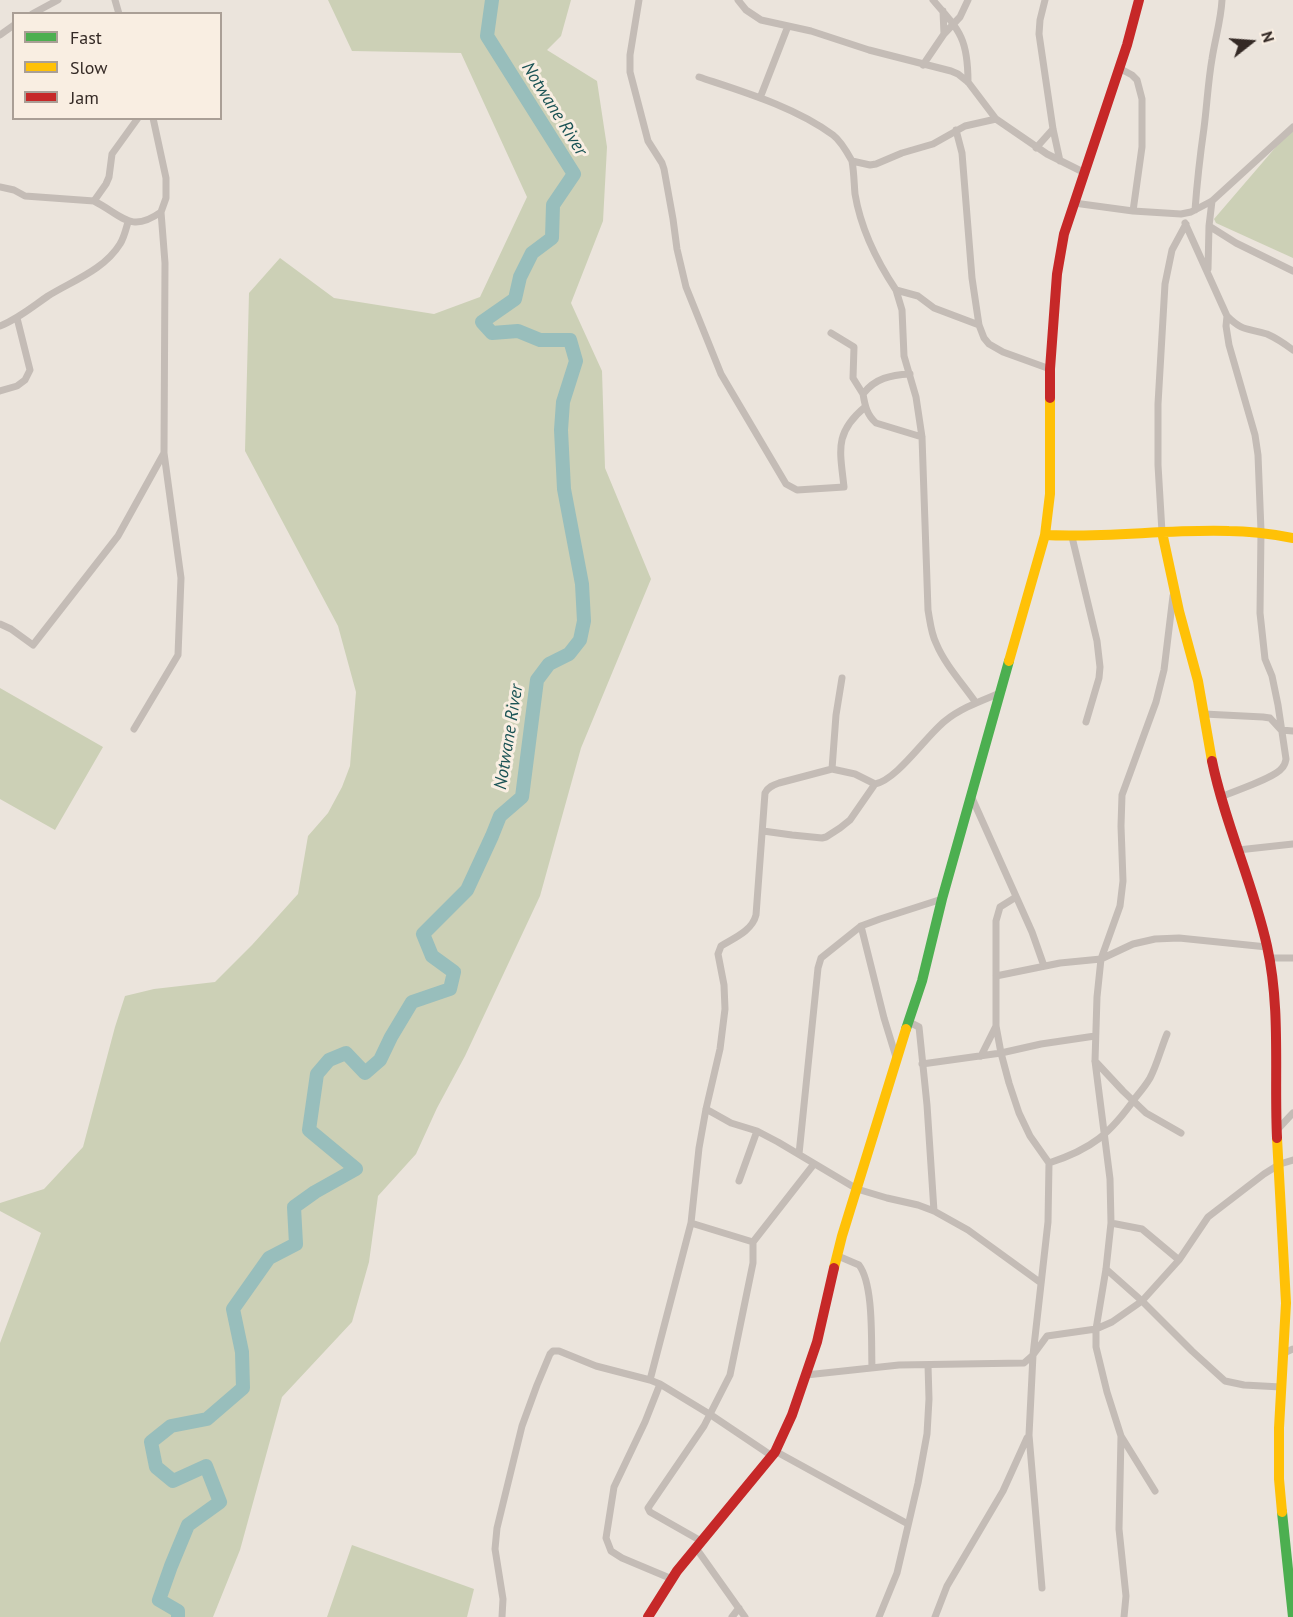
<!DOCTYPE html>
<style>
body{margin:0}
#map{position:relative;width:1293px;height:1617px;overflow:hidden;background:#ebe4dc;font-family:"PT Sans",sans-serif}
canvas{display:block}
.legend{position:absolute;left:12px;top:12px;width:210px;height:108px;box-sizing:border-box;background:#f9eee2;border:2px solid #aa9f96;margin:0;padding:8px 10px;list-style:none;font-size:18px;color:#342925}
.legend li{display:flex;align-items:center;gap:12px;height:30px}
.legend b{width:30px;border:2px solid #aa9f96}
.north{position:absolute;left:1221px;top:12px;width:60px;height:60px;-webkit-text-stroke:4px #f9eee2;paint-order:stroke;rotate:73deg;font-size:16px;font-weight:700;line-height:24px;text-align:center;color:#342925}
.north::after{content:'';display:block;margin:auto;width:21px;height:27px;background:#342925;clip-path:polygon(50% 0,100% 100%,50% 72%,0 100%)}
</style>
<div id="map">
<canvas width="1293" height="1617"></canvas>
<ul class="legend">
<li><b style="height:8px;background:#4caf50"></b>Fast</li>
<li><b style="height:8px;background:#ffc107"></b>Slow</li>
<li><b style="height:8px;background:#c62828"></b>Jam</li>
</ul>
<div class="north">N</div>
</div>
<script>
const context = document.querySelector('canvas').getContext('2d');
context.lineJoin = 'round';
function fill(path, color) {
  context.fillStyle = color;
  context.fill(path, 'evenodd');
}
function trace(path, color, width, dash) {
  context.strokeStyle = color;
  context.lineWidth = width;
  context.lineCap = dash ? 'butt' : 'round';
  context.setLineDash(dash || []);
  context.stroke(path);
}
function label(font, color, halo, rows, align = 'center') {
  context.font = font + ' "PT Sans",sans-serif';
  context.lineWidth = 6;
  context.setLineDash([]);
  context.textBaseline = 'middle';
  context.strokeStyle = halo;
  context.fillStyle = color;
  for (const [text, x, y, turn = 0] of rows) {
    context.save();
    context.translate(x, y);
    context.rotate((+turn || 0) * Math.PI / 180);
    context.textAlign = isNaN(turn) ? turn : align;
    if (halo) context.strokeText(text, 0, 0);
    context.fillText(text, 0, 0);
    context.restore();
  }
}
fill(new Path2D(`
 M328,0h243l-10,36 -14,14 50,31 10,66 -4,74 -32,82 31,68 3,97 46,111 -70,169 -41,148 -75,160 -28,52 -21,46 -38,42 -9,66 -17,60 -70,75 -42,153 -27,67h-213v-274l41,-110 -41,-22v-8l44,-14 39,-42 32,-120 10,-31 29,-7 61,-7 37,-37 46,-51 10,-58 20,-23 14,-26 8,-21 6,-74 -18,-66 -93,-175 4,-158 31,-35 54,40 100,16 46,-17 47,-100 -66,-144 -109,-2z
 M1293,127v131l-77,-35 -2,-4z
 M0,688l103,59 -48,83 -55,-31z
 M352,1545l122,44 -7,28h-140z`), '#ccd0b6');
trace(new Path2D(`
 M178,1617v-6l-19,-11 12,-34 17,-41 32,-23 -14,-36 -33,15 -17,-14 -5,-25 20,-16 36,-7 36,-31 -1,-36 -9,-43 36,-51 27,-14 -2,-37 21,-15 41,-23 -47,-39 8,-56 12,-14 17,-7 19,20 15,-13 11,-23 21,-35 38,-13 4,-17 -22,-16 -9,-22 44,-44 25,-54 8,-20 22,-19 15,-117 12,-16 20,-10 11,-14 4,-19 -2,-37 -18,-95 -3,-59 2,-28 13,-41 -6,-21h-30l-22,-9 -26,2 -10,-11 33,-23 5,-22 12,-24 20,-15 1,-33 21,-31 -87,-138 5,-36`), '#98bebc', 14);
trace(new Path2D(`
 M115,0l4,14
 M639,0l-9,55v17l18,69 14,22 2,6 9,50 4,30 9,38 35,87 65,110 11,6 47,-3c-4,-37 -10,-54 21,-80
 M738,0l8,10 15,10 50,11 58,19 82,21 7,3 10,8 28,37 51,35 38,19
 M933,0c27,31 35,39 35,82
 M1045,0l-5,20 -1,14 14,95 7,32
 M32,14l26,-14
 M944,34l16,-17 8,-17
 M0,35l14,-10
 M923,65l21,-31 -1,-23
 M1119,68l13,7 5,5 5,19v48l-9,64
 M699,77c45,15 96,30 134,58 8,6 14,17 19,26l18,4 6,-1 26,-11 31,-9 32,-18 31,-7
 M760,98l28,-72
 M956,130l6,23 10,125 7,47 5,13 5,6 14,8 47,17
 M1036,148l17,-19
 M852,161c2,11 2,22 3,33 6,36 21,66 41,96l22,6 16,12 45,17
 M0,187l14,3 11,6 69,5 12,-17 3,-7 3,-23 26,-36
 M94,201c28,14 36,33 67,11
 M1212,201l-3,25 27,17 57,28
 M1074,203l59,8 48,3 10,-2 21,-11 81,-74
 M1195,210c2,-27 5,-54 9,-82 3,-23 4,-46 8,-69 3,-20 9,-39 10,-59
 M1185,223l42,93c16,16 21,12 40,18 9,4 18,10 26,16
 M1208,269l1,-43
 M896,290l6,20 2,46 12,41 6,40 6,173c2,11 3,23 8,33 9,22 27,41 40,60
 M0,326c18,-7 32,-19 48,-30 24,-15 56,-26 72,-52 4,-6 6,-15 8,-22
 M831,333l23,14 -1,31 10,16
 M910,374c-19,1 -35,4 -47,20 2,12 4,21 13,29l46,14
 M0,391l17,-5 8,-6 5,-10 -13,-52
 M1162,532l-4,-67v-61l7,-120 7,-34 14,-26
 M1072,537l25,104 3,26 -1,11 -13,44
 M0,624l11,5 22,16 85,-109 46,-83 1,-190 -4,-51 5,-14v-20l-13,-60
 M1204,714l59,3 7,1 11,12 12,1
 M134,729l44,-74 3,-77 -17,-125
 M832,769l4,-54 6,-37
 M1221,797c13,-6 54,-19 61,-29 3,-3 3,-4 4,-9l-8,-54 -6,-29 -7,-17 -5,-46 1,-82 -3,-76 -3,-20 -26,-90 -3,-19 1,-10
 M972,798l60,134 12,34
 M763,831l29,4 30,3 4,-1 14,-9 10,-8 25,-36c22,-4 51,-48 70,-63 16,-13 36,-20 55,-28
 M1238,850l55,-6
 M1016,897l-16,10 -4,14v105l5,27 8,30 10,30 11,23 19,27 -1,59 -15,133 -4,80 13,153
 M861,926l23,92 12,39
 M1269,958h24
 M996,976l64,-13 41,-4 32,-15 22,-5 24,-1 88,9
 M909,1022l10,5 8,78 7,106
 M981,1056l15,-30
 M1095,1061l28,30 23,22 35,20
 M922,1064l79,-11 40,-9 54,-8
 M706,1109l25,14 26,8 21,11 79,47 30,9 31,7 16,6 34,19 73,53
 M1277,1130l16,-17
 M799,1154l19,-186 3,-10 40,-32 19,-7 62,-20
 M1049,1163c43,-14 61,-29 87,-66 5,-6 10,-12 14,-19 7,-13 11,-30 17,-44
 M739,1181l18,-50
 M691,1223l62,19
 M1111,1223l31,6 37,31
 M838,1256l21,9c15,20 12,77 13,102
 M1106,1269l36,32 50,50 33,30 19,4 37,2
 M1284,1353l9,-4
 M806,1375l93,-10 125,-2 9,-8 14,-19 49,-7 16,-7 30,-21 37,-41 29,-43 56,-43 16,-10 13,-4
 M650,1380l41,-157 8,-75 7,-39 14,-60 5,-40 -1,-24 -6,-31 3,-8c13,-8 31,-15 35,-31l9,-122c3,-6 8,-8 14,-10l53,-14 23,5 20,10
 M660,1384l-15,38 -31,65 -8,51 5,13 11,7 50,21
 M1121,1436l34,55
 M775,1451l133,73
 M701,1541l-51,-29 -2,-4 56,-82 26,-51 23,-112v-21l61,-78
 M696,1548l49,69
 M502,1617l1,-18 -8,-50 2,-21 25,-102 15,-41 13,-31 3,-3h6l37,15 54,14 10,4 51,31 61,41
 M732,1617l7,-9
 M879,1617l18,-44 21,-90 9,-49 2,-35 -1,-34
 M935,1617l12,-31 56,-95 24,-53
 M1124,1617l2,-21 -7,-67 2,-93 -14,-44 -11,-45v-18l10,-60 5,-46 -1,-44 -15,-118 2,-64 4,-38 19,-53 3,-25 -2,-55 1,-31 34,-93 8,-32 9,-74`), '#c4bcb6', 7);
trace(new Path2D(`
 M906,1029l16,-48 20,-82 67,-238
 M1282,1512l11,105`), '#4caf50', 10);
trace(new Path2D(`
 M1162,532l17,79 19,70 14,80
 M1045,535c62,3 123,-6 184,-4 22,0 43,3 64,7
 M1009,661l36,-126 5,-41v-96
 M1277,1138l9,165 -7,125v51l3,33
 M834,1268l8,-32 64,-207`), '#ffc107', 10);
trace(new Path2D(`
 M1050,398v-29l7,-95 7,-40 63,-189 12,-45
 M1212,761c13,63 41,122 55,185 14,63 7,128 10,192
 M648,1617l29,-46 98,-119 17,-37 25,-73 17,-74`), '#c62828', 10);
label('italic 18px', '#1a5355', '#f9eee2', [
 ["Notwane River",554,109,58],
 ["Notwane River",509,737,-81]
]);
</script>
